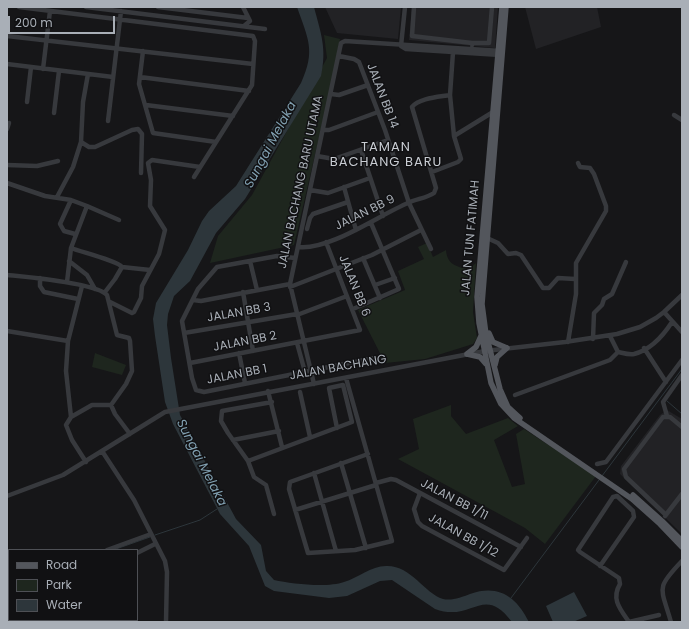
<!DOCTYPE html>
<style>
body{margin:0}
#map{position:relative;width:689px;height:629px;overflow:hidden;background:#161618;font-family:Poppins,sans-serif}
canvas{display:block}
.frame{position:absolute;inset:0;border:8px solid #a9afb7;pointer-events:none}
.legend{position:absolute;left:8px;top:549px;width:130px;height:72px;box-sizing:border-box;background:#111113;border:1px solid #4e5055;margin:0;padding:5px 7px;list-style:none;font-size:12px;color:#a9afb7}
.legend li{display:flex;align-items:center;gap:8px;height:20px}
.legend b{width:20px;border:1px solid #4e5055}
.scale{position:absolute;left:8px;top:16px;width:107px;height:18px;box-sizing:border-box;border:2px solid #a9afb7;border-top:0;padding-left:5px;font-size:12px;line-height:14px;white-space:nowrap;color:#a9afb7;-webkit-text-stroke:3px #111113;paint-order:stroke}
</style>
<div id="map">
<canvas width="689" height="629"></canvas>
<div class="frame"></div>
<ul class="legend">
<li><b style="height:5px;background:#53565c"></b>Road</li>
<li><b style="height:11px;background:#1e261e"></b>Park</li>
<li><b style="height:11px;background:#2d363b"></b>Water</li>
</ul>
<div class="scale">200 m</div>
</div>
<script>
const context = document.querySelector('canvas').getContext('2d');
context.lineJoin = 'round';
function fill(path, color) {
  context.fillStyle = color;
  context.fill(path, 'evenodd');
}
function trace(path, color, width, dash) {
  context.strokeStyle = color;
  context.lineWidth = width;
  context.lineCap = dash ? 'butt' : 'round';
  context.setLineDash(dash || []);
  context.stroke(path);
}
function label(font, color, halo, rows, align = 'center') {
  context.font = font + ' Poppins,sans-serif';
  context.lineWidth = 3;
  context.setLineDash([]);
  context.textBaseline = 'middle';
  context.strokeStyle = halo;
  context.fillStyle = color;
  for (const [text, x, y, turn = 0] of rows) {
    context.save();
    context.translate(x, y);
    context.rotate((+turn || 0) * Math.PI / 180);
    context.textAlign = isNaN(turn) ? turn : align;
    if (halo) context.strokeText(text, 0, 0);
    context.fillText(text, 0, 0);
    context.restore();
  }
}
fill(new Path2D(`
 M325,7h76l-3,32 -61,-6z
 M412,7h86l-3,41 -86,-8z
 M525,7h72l4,20 -65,22z
 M667,410l15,9v115l-62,-60 1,-8 39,-51z`), '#222225');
fill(new Path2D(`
 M324,35l16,4 -12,60 -34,146 -84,18 8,-27 34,-41 75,-137z
 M427,243l6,14 13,-7c1,14 10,17 23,19l7,-6 -3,49 4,26 -4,6 -48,15 -40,4 -27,-53 47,-20 -7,-19 26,-12 -6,-12z
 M95,353l31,12 -4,10 -30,-8z
 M451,405v11l15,18 42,-16 10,8 -24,14 18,47 13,-3 -9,-50 8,-5 72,47 -51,68 -20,-16 -127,-69 21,-10 -6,-30z`), '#1e261e');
fill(new Path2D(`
 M297,7h17c7,27 13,41 7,69l-76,123 -29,34 -26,48 -16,15 -6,18 -1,11 4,33 9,57 56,104 25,26 5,26 8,9c18,4 53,8 70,2 14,-4 27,-16 42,-16 25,-1 38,27 57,33 9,2 19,-2 27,-5 28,-10 46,2 59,28h-17c-29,-39 -39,1 -77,-13l-43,-29 -12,1 -33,15 -18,2 -55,-7 -9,-5 -16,-40 -29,-32 -47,-90 -8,-22 -10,-66 -2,-17 3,-16 32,-53 14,-29 7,-10 27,-25 65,-103c15,-33 7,-44 -4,-76z
 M574,592l13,24 -14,6h-20l-7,-16z`), '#2d363b');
trace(new Path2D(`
 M667,401l15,13
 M602,476l80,-107
 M155,535l45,-15 17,-11
 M116,549l34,-12
 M511,598l88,-118`), '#2d363b', 1);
trace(new Path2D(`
 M19,7l234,29 2,5 -3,44 -58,92
 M86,7l179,22
 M158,7l90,11
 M243,7l7,14 -6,5
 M414,7l-2,29 60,7
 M7,36l246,28
 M472,45v-2h17l3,-36
 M401,46l5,3 94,6
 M401,46l4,-39
 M143,51l-4,33 14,49 63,9
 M339,56l15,3 5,3 26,68 24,73 22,46
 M7,64l106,13
 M43,69l7,-58
 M140,77l109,14
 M331,94l8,1 29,-10
 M27,102l4,-35
 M146,105l87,11
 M54,113l5,-42
 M674,115l8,5
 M108,121l13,-110
 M7,129l2,-6
 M323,130h6l49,-18
 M454,136l39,-24
 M81,142l8,5h6l37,-17 6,-1 4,5 -1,39
 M361,150l22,66
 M317,156l17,3 54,-19
 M7,165l30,1 21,-5
 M432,172l26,-10 3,-3 -7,-23 -4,-41 3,-43
 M7,183l38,13 26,4 16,6 -16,42 -4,34
 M344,187l12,43
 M310,190l18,3 42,-15
 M57,197l16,-30 8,-25 2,-40 5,-28
 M71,200l-11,24 4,7 11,3
 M87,206l32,14
 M307,229l3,-11 3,-4 35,-12
 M487,238l11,5 10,11 8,-1 5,2 22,33h6l9,-10 17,1
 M298,247c31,4 81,-32 110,-44 8,-4 19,-5 26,-10l2,-5 -24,-81c7,-9 27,-10 38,-12
 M71,248c10,4 47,13 51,19
 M295,258l-18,-2 -60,11 -19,22 -16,32 10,57 4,12 8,2 170,-34
 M363,258l17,40
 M69,261l18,14 8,14
 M250,261l7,29
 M7,275c19,2 89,8 100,20l10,40 12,3 1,3 2,30 -6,13 -15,21 4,9 15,20
 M40,278v8l4,6 34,7
 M375,285l20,-7
 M82,286l-14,55 -2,30 5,46 -5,8 6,15 14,22
 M290,287l82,-32 49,-25
 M105,292l10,-13 7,-12 28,3
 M243,292l10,59
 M193,300l8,1 89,-17
 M110,302l22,11 2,-1 7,-14 1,-12 17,-32 6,-24 -15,-24 1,-26 -3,-17 4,-3 48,7
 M353,309l46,-20 -28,-66
 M664,312l18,20
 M297,315l50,-19
 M7,331l61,10
 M184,333l113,-19
 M593,339l1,-26 8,-8 2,-6 8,-5 14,-32
 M568,342l8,-48v-31l30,-52v-5l-12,-32 -4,-6 -10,-1 -2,-4
 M297,343l8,29
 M644,348l22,34
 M618,352c5,1 11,3 16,2 16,-4 29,-18 38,-32
 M239,353l6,30
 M190,363l170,-33 -34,-88
 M346,378l46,163 -37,9 -47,3 -19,-64 1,-7 78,-28
 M314,384l-24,-100 51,-241 4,-2 156,10
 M268,391l14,56
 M300,392l10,45
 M515,395l95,-35 8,-8 -8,-16
 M272,402l-50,9 -1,10 7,12 20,28 6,16 12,8 8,29
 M667,416l-4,-14 19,-27
 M71,417l21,-12h19
 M233,440l46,-9
 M102,451l32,49 31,61 2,11 -1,50
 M248,461l104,-39 -9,-37 -14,3 8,40
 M341,463l25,85
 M597,464l9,-2 76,-102
 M314,473l22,78
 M376,483l15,-4 5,1 125,67
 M420,493l-6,16 4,13 4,4 82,44 23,-32
 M7,496l56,-21 102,-63 320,-61 80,-9 52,-8 23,-7 16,-9 8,-6 18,-17
 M295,510l81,-25
 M666,515l-40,-38 -2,-8 39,-52h7l12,10
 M665,516l17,-22
 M107,550l44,-16
 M137,553l18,-9
 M600,566l34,-49 -1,-6 -16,-15 -4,1 -35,53 2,2 39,26 1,6c-9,15 0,25 9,38
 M7,588l2,-1
 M7,616h2
 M629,622l30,-7
 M671,622c-10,-35 -16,-33 11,-61`), '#37393d', 4.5);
trace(new Path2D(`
 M502,7l-25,290 2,26 12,60 10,21 13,14 118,81 28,25 22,23
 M506,7l-24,297 4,30 14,55 8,18 12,11
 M489,333l4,9 14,6
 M467,354l13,3 6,7
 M467,354l9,-7 5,-11
 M495,365l2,-8 10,-9
 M633,495l29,26 20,20`), '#53565c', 5.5);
label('12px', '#a9afb7', '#111113', [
 ["JALAN BB 14",382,96,69],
 ["JALAN BACHANG BARU UTAMA",301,182,-78],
 ["JALAN BB 9",365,213,-26],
 ["JALAN TUN FATIMAH",471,238,-85],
 ["JALAN BB 6",354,286,68],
 ["JALAN BB 3",239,313,-10],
 ["JALAN BB 2",245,342,-11],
 ["JALAN BACHANG",338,368,-10],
 ["JALAN BB 1",237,375,-11],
 ["JALAN BB 1/11",454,500,28],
 ["JALAN BB 1/12",463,536,29]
]);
label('italic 13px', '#81a0b1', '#111113', [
 ["Sungai Melaka",271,145,-62],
 ["Sungai Melaka",201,463,63]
]);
context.letterSpacing = '1px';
label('13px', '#c9cdd3', '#111113', [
 ["TAMAN",386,148],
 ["BACHANG BARU",386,163]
]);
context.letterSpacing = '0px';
</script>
